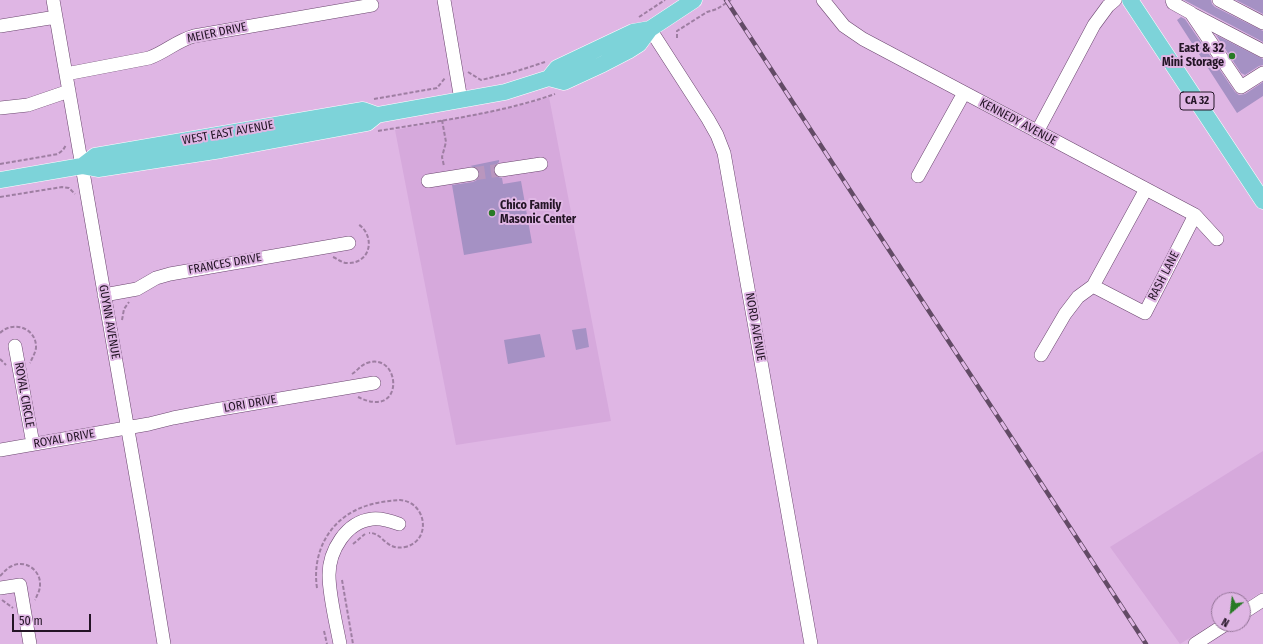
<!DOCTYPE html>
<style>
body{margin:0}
#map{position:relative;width:1263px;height:644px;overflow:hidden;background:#dfb6e4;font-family:"Fira Sans Condensed",sans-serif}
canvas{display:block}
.north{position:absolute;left:1211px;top:592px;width:40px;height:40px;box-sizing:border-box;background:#dfb6e4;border:1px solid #947598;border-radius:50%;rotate:208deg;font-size:11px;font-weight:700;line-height:16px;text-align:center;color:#231425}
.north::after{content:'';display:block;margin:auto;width:14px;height:18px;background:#287a25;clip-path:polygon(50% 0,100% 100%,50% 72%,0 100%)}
.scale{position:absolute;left:12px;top:614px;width:79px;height:18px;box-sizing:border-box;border:2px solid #231425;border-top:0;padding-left:5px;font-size:12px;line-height:14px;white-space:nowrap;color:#231425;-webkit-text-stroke:3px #dfb6e4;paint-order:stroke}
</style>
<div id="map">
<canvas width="1263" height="644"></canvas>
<div class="north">N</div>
<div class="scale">50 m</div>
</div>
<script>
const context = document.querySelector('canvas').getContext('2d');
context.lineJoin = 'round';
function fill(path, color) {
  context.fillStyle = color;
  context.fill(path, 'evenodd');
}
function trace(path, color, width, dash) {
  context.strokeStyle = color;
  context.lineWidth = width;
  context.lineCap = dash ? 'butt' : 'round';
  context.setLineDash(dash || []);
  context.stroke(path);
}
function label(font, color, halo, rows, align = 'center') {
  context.font = font + ' "Fira Sans Condensed",sans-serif';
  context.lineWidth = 4;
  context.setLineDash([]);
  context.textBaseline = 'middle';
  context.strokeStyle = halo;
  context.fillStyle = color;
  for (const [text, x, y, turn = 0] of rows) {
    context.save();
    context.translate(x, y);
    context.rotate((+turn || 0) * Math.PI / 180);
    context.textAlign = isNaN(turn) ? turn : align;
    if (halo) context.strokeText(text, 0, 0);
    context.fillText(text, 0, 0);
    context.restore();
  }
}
fill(new Path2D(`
 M549,97l62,324 -155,24 -61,-315 124,-24z
 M1263,451v140l-20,13v-4h-24v20l-39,24 -70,-97z`), '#d6a9dc');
fill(new Path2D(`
 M1184,0h27l1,4 3,3 48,24v11z
 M1236,0h27v14z
 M1181,17l4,2 50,73 4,3 6,-1 18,-12v14l-26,17 -60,-93z
 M1216,35l47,24v6l-4,1 -14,9 -4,-2z
 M499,160v2l-5,5 -1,5 5,5 4,1 1,6 18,-3 11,62 -68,12 -12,-70 21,-3 4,-2 3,-7 -2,-4 -8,-3z
 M586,328l3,19 -13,3 -4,-20z
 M540,334l5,23 -37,7 -4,-24z`), '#a591c4');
trace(new Path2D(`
 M472,174l29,-4`), '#b996be', 13, [13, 6]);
const minor = new Path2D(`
 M53,0l91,522 20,122
 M444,0l17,100
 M823,0l21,26 19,13 332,176 22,24
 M1172,0l1,3 18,10 50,74 22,-14
 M1219,0l44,23
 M1192,14l71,37
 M0,26l56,-9
 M650,29l58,90 9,16 7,18 87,491
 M66,74l83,-16c17,-6 27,-17 45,-22l178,-31
 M0,108l28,-3 41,-14
 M1037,132l57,-107 14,-19 7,-6
 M501,170l40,-6
 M918,176l46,-83
 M428,181l44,-7
 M1093,286l53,-97
 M104,295l33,-6 19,-11 14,-4 179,-31
 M15,346l18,98
 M1041,355l24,-41 13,-17 15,-11 52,27 50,-98
 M0,450l149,-26 24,-6 42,-8 159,-27
 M0,588l20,-3 10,59
 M1243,613l20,-13
 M340,644c-4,-21 -11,-49 -11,-69 0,-24 17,-53 43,-56 9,-1 19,2 27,5
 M1195,644l31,-20`);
const major = new Path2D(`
 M1130,0l133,201
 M549,78l15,4 39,-18 25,-13 11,-7 11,-15 44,-29
 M82,166l13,-10 268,-46 14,5 128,-23 44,-14 8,-10 76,-36 17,-3
 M0,180l82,-14 16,3 123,-19 146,-27 10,-8`);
trace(minor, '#6a466e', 14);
trace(major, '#fff', 17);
trace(new Path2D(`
 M639,17l26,-17
 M677,38v-7l30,-19 10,-3 14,-9
 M468,72l13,8 33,-8 31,-10
 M374,99l63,-11 8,-10
 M442,120l4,22 -4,15 2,9
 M378,131c59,-10 120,-17 177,-37
 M0,164l58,-10 5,-4 3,-5
 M0,197l62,-10 7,1 6,6
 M333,257c5,2 9,6 14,6 24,1 29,-27 11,-39
 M122,320l2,-11 5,-7
 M0,333c13,-13 37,-5 36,15 -1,6 -4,10 -6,15
 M0,359l6,6
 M352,374c5,-3 9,-9 15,-11 34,-12 39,58 -9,34
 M353,544l12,-10
 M0,576c4,-4 7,-8 12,-10 14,-7 29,5 28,19 0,6 -3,10 -5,15
 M342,580l11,64
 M317,588c-5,-33 10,-65 41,-79 13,-6 28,-8 42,-9 27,2 32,41 5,47 -20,4 -22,-15 -36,-14
 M2,600l11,8
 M324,631l3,13`), '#9e7ea2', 2, [4, 2]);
trace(minor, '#fff', 13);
trace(major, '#7dd3d9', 16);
const rail = new Path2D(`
 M726,0l420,644`);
trace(rail, '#634b66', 4.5);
trace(rail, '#dfb6e4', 3, [9]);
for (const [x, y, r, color] of [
 [1232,56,4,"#287a25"],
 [492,213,4,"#287a25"]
]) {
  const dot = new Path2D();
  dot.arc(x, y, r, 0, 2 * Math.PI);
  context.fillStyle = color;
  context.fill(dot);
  trace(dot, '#dfb6e4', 1.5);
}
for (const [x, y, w] of [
 [1197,101,34]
]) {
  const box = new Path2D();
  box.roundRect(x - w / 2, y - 9, w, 18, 3);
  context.fillStyle = '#dfb6e4';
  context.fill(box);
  trace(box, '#231425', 1);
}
label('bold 11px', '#231425', null, [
 ["CA 32",1197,101]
]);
label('12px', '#231425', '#dfb6e4', [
 ["MEIER DRIVE",217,33,-12],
 ["KENNEDY AVENUE",1018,122,28],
 ["WEST EAST AVENUE",228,133,-10],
 ["FRANCES DRIVE",225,264,-10],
 ["RASH LANE",1164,276,-63],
 ["GUYNN AVENUE",109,322,80],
 ["NORD AVENUE",755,327,80],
 ["ROYAL CIRCLE",24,395,80],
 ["LORI DRIVE",250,404,-10],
 ["ROYAL DRIVE",64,439,-10]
]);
label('bold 12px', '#231425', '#dfb6e4', [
 ["East & 32",1224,49],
 ["Mini Storage",1224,63],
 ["Chico Family",500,206,"left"],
 ["Masonic Center",500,220,"left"]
], 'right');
</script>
